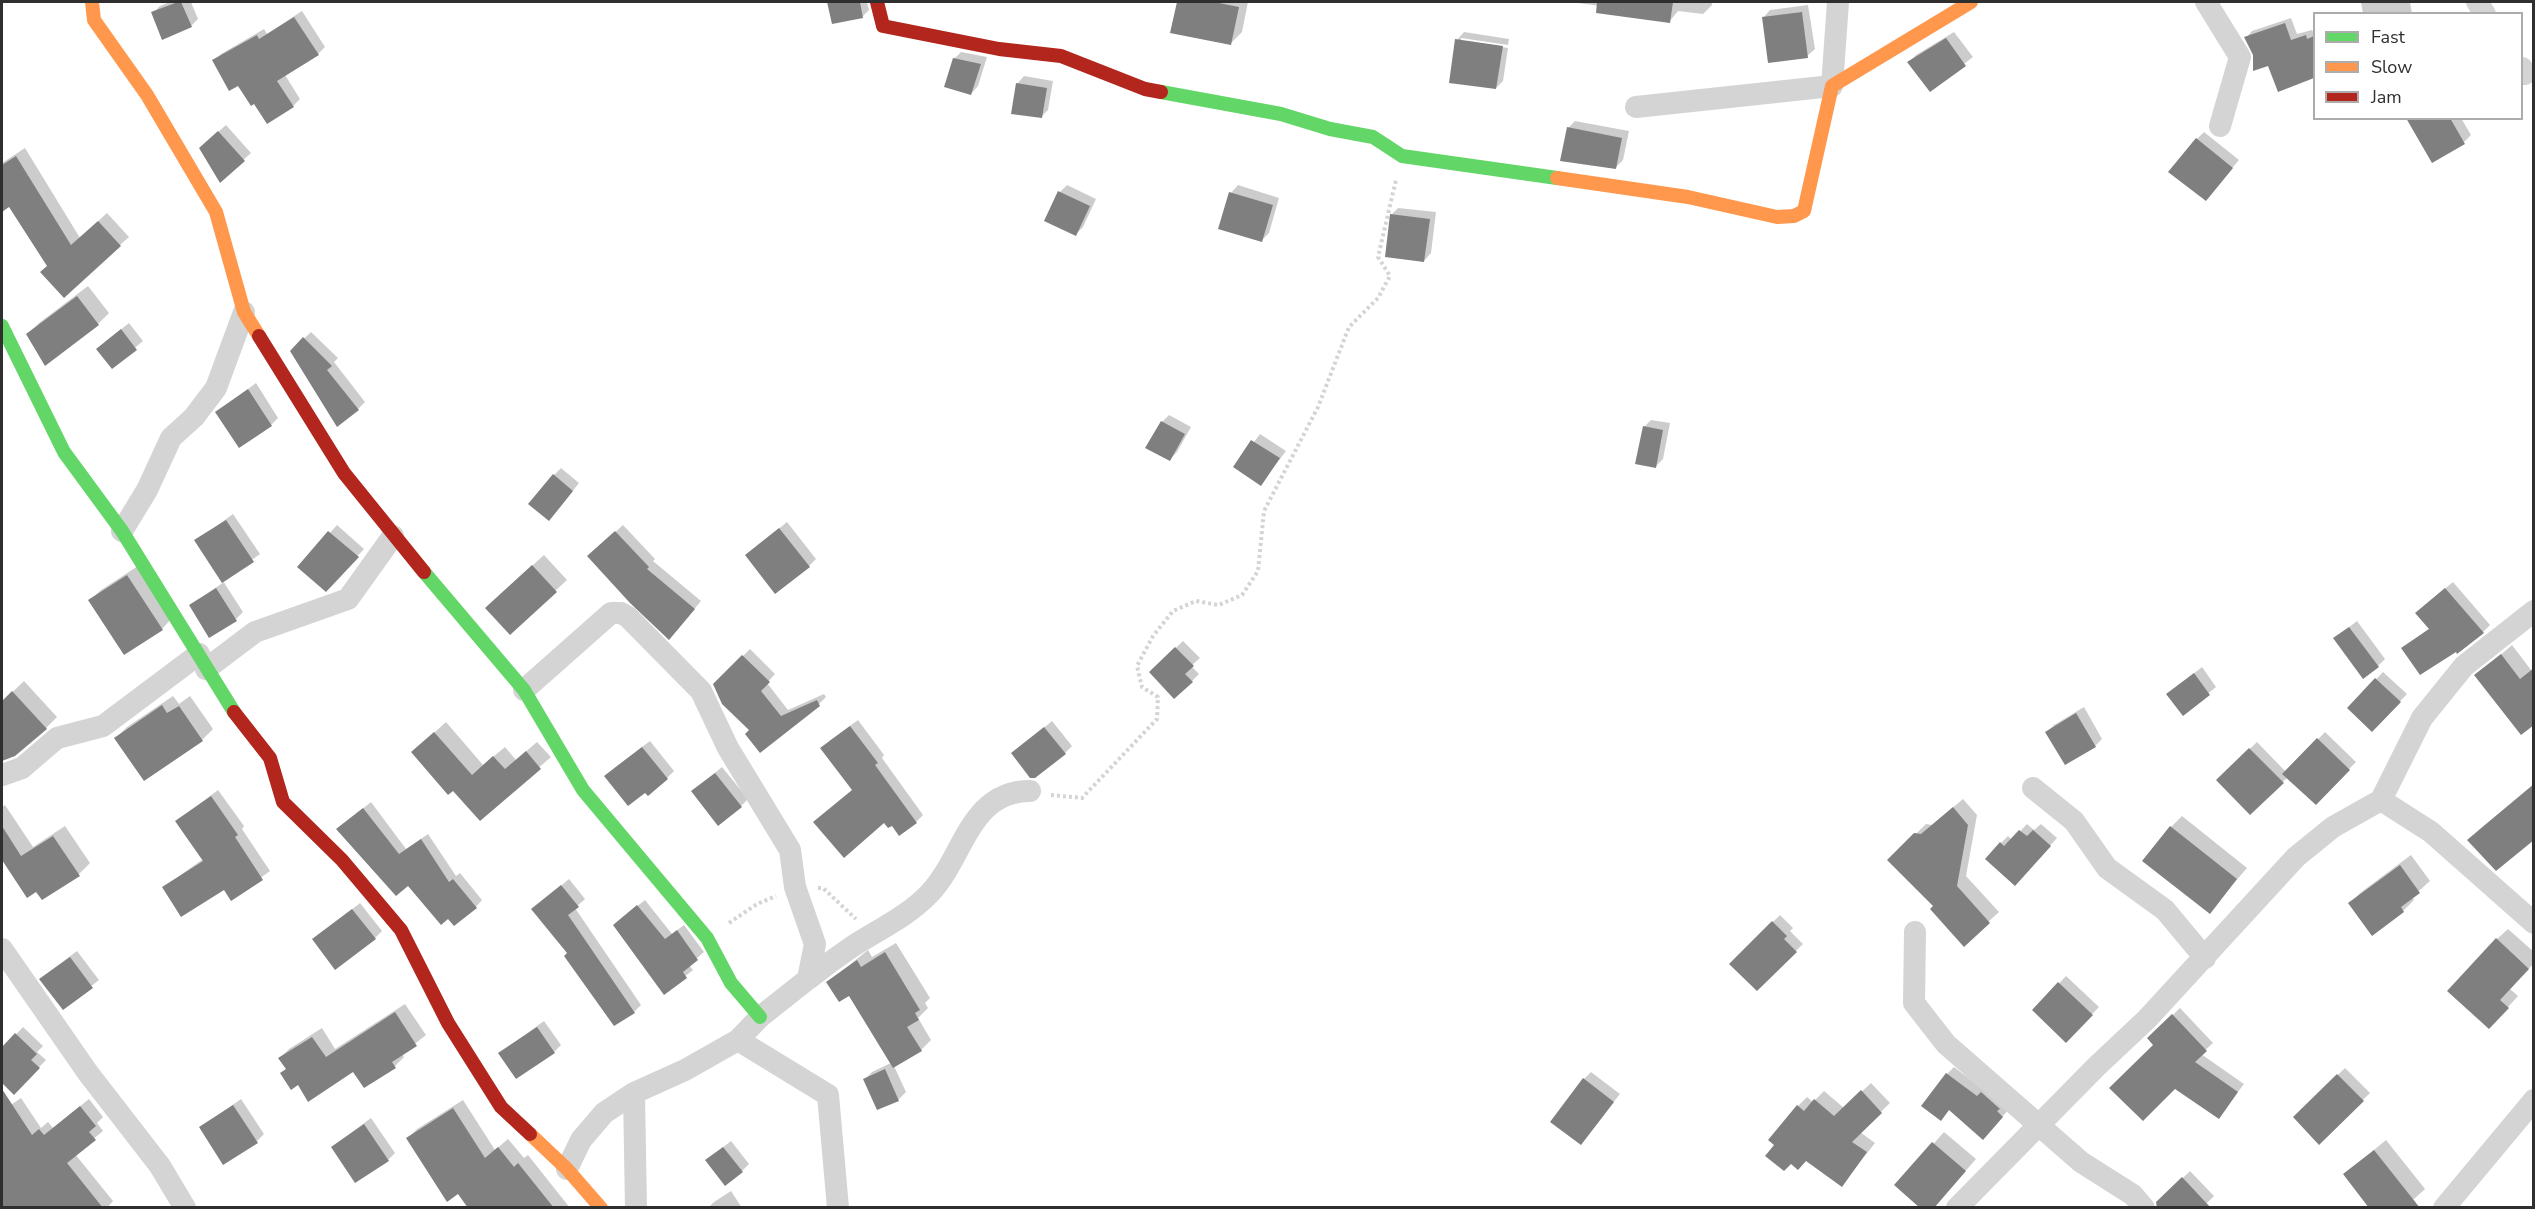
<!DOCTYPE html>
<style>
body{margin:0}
#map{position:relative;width:2535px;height:1209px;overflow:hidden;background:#fff;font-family:"Nunito Sans",sans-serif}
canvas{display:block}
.frame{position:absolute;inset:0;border:3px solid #2f2f2f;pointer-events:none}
.legend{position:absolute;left:2313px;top:12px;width:210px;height:108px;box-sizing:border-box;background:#fff;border:2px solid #acacac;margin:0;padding:8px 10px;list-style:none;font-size:18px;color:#2f2f2f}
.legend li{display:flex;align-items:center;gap:12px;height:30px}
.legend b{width:30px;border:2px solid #acacac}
</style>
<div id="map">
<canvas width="2535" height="1209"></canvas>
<div class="frame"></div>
<ul class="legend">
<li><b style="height:8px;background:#63d668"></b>Fast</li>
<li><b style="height:8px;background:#ff974d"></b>Slow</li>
<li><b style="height:8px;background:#b3261e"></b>Jam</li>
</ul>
</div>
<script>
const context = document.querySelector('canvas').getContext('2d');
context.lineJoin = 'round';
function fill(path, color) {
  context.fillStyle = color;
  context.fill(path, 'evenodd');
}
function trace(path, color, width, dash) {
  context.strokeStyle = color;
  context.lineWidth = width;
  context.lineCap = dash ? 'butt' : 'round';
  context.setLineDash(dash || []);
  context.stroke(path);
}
fill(new Path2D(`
 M170,2h21l7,17 -7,7 -38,-13 7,-7z
 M829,2h38l2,8 -7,7 -29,6z
 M1178,2h70l-6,30 -11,11 -59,-11z
 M1571,2h141v3l-9,9 -25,-3 -9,11 -47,-13z
 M2361,2h49l2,12h-49z
 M1808,5l7,44 -8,7 -44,-38 7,-8z
 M302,11l23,36 -7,7 -33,21 15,24 -7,7 -39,-4 -40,-41 7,-7 43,-25 3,5z
 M2291,18l6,16 15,-4 2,3v22l-13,5 -32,5 -14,-11 -9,-16 6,-7z
 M1464,32l45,7 -1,6 -47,-7v3l47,7 -5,33 -7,7 -39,-48z
 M1954,32l19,25 -43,33 -21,-28 7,-7z
 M961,52l26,5 -9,29 -7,8 -17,-35z
 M1024,76l29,5 -5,29 -7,7 -24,-33z
 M2410,118h51l10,17 -7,7z
 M1575,121l54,10 -6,29 -7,7 -48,-39z
 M226,125l25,28 -31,28 -12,-40z
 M2204,132l35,28 -33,39 -9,-60z
 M25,148l55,90 27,-25 22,24 -9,8 -71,21 -39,-61 -8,5v-47z
 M1067,185l29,14 -13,28 -7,7 -16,-42z
 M1238,185l41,13 -10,35 -7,7 -31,-47z
 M1398,208l38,4 -5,41 -7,8 -33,-46z
 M88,286l21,27 -11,11 -70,10 11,-11z
 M129,323l14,18 -31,26 -7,-25z
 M311,332l27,26 -4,4 31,40 -7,7 -67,-58z
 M256,383l22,35 -7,7 -54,-13z
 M1169,415l22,12 -14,25 -7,7 -8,-37z
 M1651,420l19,3 -7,36 -7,7 -12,-39z
 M1260,434l26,17 -25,33 -26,-17z
 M561,468l18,15 -23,29 -2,-37z
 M233,514l27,40 -37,27 20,31 -7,7 -45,-14 33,-23 -28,-41z
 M787,522l29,37 -7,7 -62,-11z
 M337,525l27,24 -31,34 -34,-16z
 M623,525l32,34 -2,2 48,40 -25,30 -87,-75z
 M544,555l23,25 -57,53 -12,-36z
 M138,566l34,52 -10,11 -72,-29 11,-10z
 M2453,582l37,43 -7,7 -80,16 27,-20 -6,-22z
 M2357,621l28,38 -7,7 -43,-28z
 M1183,641l17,17 -9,8 8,8 -7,7 -34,-16z
 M2512,645l19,25 3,-2v55l-58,-47z
 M750,649l25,25 -8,9 21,27 36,-16 2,3 -7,7 -68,26 -37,-45z
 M2202,667l14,20 -33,27 -15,-20z
 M2383,672l24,22 -35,36 -23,-22z
 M24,681l33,36 -11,11 -43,31 -1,-3v-54z
 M173,696l6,8 11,-8 23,33 -11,11 -57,39 -29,-41 11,-11z
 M2084,707l18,32 -7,7 -48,-14 7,-7z
 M858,720l26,35 -2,3 41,57 -7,7 -24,2 -39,-35 -24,-48z
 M1052,721l20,25 -7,7h-52z
 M446,722l37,43 22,-18 11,13 21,-18 14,15 -71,62 -27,-30 -40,-37z
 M2325,732l31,30 -40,41 -28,-26 -38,36 -32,-33 39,-38 29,30z
 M650,741l24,30 -7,7 -22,13 -32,-22z
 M722,767l26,32 -7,7 -48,-15z
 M2534,784v54l-65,2 11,-11z
 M218,790l26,36 -2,3 28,42 -38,28 -7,-11 -61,-1 39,-28 -26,-38z
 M1963,799l14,16 -11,61 33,36 -35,32 -29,-38 -46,-46 37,-36 6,1z
 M371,802l35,47 22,-15 28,42 4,-3 22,27 -6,7 -68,-23 -70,-55z
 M5,805l28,42 32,-21 25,37 -11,11 -42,16 -9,6 -26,-39v-50z
 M2182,816l65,52 -38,44 -38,-85z
 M2027,824l7,6 7,-6 16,14 -35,39 -21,-34 7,-7 4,4z
 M2411,855l19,26 -18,16 2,3 -11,11 -53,-7 10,-11z
 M569,879l16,20 -10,9 66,97 -7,7 -65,-59 -29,-50z
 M645,900l27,34 12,-9 20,27 -15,13 4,5 -29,23 -43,-74z
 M360,903l22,28 -7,7 -61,1z
 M1780,915l13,13 -3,3 13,13 -46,45 -26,-26z
 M2508,929l26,23v11l-24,26 8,7 -18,20 -3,-77z
 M896,943l34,55 -5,5 3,5 -10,10 13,22 -10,10 -27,16 12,26 -7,7 -21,9 -13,-29 7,-7 19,-9 -42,-69 -21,-12 40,-32 4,7z
 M77,951l22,29 -36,28 -14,-36z
 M2066,976l33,31 -33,34 -32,-31z
 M405,1004l21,31 -24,19 2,3 -9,9 -30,20 -11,-16 -56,13 -16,-10 5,-5 -7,-10 9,-9 33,-21 13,21z
 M2180,1008l33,35 -12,11 43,30 -25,33 -70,-79z
 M544,1021l17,24 -7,7 -54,1z
 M23,1027l20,19 -6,6 9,8 -32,33 -12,-12v-32z
 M1954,1067l55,42 -19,22 -40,-22 -9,10 6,-45z
 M2345,1068l25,25 -51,50 -24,-26z
 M1591,1072l29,22 -39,49 3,-64z
 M1871,1083l19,20 -30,29 15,11 -33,42 -35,-26 -31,-14 22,-39 9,-9 6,5 11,-11 20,17z
 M21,1098l20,30 7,-6 5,6 36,-29 14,18 -6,6 6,8 -28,23 38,47 -6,7h-105v-51l4,-3 -4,-6v-37z
 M241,1099l23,35 -7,7 -56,-14z
 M463,1100l32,50 13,-11 16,19 4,-3 42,53h-72l-40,-16 -50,-54 9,-9z
 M371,1118l24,35 -7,7 -56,-13z
 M1944,1132l32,27 -37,42 -42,-16z
 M2386,1140l39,49 -21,19 -59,-34z
 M731,1141l18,23 -7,7 -35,-11z
 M2190,1171l24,25 -12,12 -45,-5z
 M731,1191l11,17h-34l6,-6z`), '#0003');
fill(new Path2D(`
 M178,2h3l11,25 -30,13 -11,-28z
 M827,2h33l3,16 -31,6z
 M1177,2h37l25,5 -8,38 -61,-12z
 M1597,2h76l-3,21 -74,-10z
 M1802,12l6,46 -40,5 -6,-46z
 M294,17l25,38 -42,26 17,26 -27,17 -13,-20 -3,2 -13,-20 -9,5 -17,-31 45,-25 2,4z
 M2285,23l6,17 15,-5 1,4 7,-3v42l-36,14 -10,-26 -15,5v-16l-9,-18z
 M1946,38l20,28 -36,26 -23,-30z
 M1455,39l48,7 -7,43 -47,-6z
 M953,58l28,6 -10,31 -27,-8z
 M1016,83l31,5 -5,30 -31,-4z
 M2406,118h44l15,26 -33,19z
 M1567,127l55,11 -6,31 -56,-8z
 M218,131l27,30 -25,22 -21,-35z
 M2196,138l37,30 -27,33 -38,-29z
 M16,156l55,89 27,-24 23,25 -57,52 -24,-26 7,-6 -38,-59 -7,5v-47z
 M1058,191l32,15 -14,30 -32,-15z
 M1229,192l44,13 -11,37 -44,-13z
 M1390,214l40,5 -6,43 -39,-5z
 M77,296l22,29 -54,41 -19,-32z
 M121,329l16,21 -25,19 -16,-20z
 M303,337l29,29 -5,4 32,40 -22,17 -47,-76z
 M248,389l24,37 -33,22 -24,-36z
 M1161,421l24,13 -15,27 -25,-13z
 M1643,426l20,4 -7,38 -21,-4z
 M1251,440l29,18 -19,28 -28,-19z
 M553,474l20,17 -24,30 -21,-17z
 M226,520l28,42 -32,21 -28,-43z
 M779,528l31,39 -35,27 -30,-39z
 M328,531l31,26 -33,35 -29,-25z
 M615,531l34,36 -2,2 48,40 -26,31 -39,-37 -43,-47z
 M532,565l25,27 -47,43 -25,-27z
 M127,575l36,55 -39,25 -36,-55z
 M216,588l21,33 -28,17 -20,-33z
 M2445,588l39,45 -27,21 -1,-2 -36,23 -19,-27 28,-19 -14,-16z
 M2349,627l30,40 -16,12 -30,-41z
 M1175,647l19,19 -9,8 8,8 -19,17 -25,-27z
 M2501,654l19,25 14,-11v57l-13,10 -47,-60z
 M742,655l28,27 -9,9 20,25 36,-16 3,6 -60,47 -15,-19 4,-4 -27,-26 -9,-20z
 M2194,673l16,22 -27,21 -17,-22z
 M2375,678l26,24 -29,30 -25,-24z
 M12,691l35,38 -32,27 -13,5v-60z
 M162,705l5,8 12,-7 24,35 -59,40 -30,-43z
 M2076,713l20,34 -31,18 -20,-33z
 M850,726l28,37 -3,2 42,58 -18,13 -7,-10 -4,2 -4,-5 -40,35 -31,-36 39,-32 -32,-42z
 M1044,727l22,27 -31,24h-5l-19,-25z
 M434,732l38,43 21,-19 12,13 21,-18 15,18 -61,52 -27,-30 -5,4 -37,-43z
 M2317,738l33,32 -34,35 -34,-31z
 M642,747l26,32 -20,17 -3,-3 -17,13 -24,-30z
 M2249,748l35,35 -34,32 -34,-35z
 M715,773l27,34 -24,19 -27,-35z
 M2534,784v56l-38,31 -29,-31z
 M211,796l27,39 -3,2 28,43 -32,21 -7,-11 -43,27 -19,-30 41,-26 -28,-40z
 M1953,807l15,18 -11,61 33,37 -26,24 -34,-38 3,-3 -46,-46 27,-27 7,1z
 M363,808l36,46 22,-15 28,43 4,-3 24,29 -23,18 -6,-7 -7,6 -33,-39 -12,10 -60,-67z
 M2,826l19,30 32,-20 27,40 -38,24 -6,-8 -9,6 -25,-38z
 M2170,826l67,53 -27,35 -68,-53z
 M2019,830l8,6 6,-6 18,16 -36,40 -30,-27 15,-17 4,4z
 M2400,865l20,28 -19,14 3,5 -32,24 -24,-33z
 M561,885l18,22 -11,8 67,98 -21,13 -50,-70 3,-3 -36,-44z
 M637,905l28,34 12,-9 21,30 -15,12 4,6 -23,17 -51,-70z
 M352,909l24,30 -41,31 -23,-31z
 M1772,921l15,15 -3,3 13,13 -40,39 -28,-27z
 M2496,938l33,31 -29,31 9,8 -20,21 -42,-38z
 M885,952l35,58 -5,3 4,7 -12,7 15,24 -29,17 -44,-72 -10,6 -13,-20 31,-22 4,7z
 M70,957l23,31 -30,22 -24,-31z
 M2058,982l35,33 -27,28 -34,-33z
 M395,1012l22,34 -25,16 4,6 -32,20 -11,-16 -45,30 -10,-17 -7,5 -11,-17 6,-4 -8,-11 34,-21 14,20z
 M2172,1014l35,37 -12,11 43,30 -19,27 -44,-30 -32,32 -34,-33 44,-43 -6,-7z
 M537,1027l18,26 -39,26 -18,-26z
 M15,1033l22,21 -6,6 9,8 -26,27 -12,-12v-36z
 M885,1069l14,32 -22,9 -14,-31z
 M1946,1073l31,23 4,-4 19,17 -3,2 6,6 -20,23 -34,-30 -8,11 -20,-15z
 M2337,1074l27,27 -45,44 -26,-28z
 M1583,1078l31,24 -33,43 -31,-23z
 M2,1089l30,46 7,-6 5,6 36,-29 16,20 -7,6 7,8 -29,23 36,45h-101z
 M1861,1090l21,23 -30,29 15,10 -25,35 -36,-26 -8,9 -7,-6 -7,7 -19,-15 9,-11 -6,-5 29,-35 7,6 10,-12 20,17z
 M233,1105l25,38 -35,22 -24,-38z
 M453,1108l32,50 13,-11 16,20 4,-4 36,45h-86l-10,-14 -11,8 -41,-64z
 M364,1124l25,37 -34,22 -24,-36z
 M1932,1142l34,29 -32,37h-14l-26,-23z
 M723,1147l20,25 -18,14 -20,-26z
 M2374,1150l46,58h-51l-26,-34z
 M2182,1177l29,31h-54l-1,-6z`), '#7f7f7f');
trace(new Path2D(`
 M1051,795l31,3 75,-79 1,-22 -16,-10 -5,-21 16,-30 20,-25 23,-10 23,4 23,-10 16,-24 6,-60 54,-104 31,-80 29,-29 12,-22 -12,-19 18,-77
 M818,888h5l33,31
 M729,923l28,-19 19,-8`), '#d4d4d4', 4, [3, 3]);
trace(new Path2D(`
 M2206,2l34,55 -20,69
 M2477,2l8,12
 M2522,68l3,6
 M1636,107l196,-21 6,-84
 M122,531l25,-41 24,-52 23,-21 22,-29 28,-76
 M206,669l49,-37 93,-33 45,-63
 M524,690l87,-77h10l7,4 73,74 27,57 62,102 5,37 20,57 -7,35 -48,38 -22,23 -53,30 -51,23 -30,20 -23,27 -14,29
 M2,775l20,-7 35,-30 46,-12 96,-72
 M2033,788l41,33 33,47 58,42 40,48
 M2381,800l50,32 103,91
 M1915,932l-1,71 32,41 135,118 52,33 11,13
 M2,949l86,124 72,93 25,42
 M808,979c14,-11 29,-22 45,-33 25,-16 55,-30 76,-52 35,-36 40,-103 101,-103
 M738,1040l90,55 10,113
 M634,1093l2,115
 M1957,1208l140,-142 50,-47 149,-162 37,-30 48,-27 41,-82 42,-52 70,-55
 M2444,1208l90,-108`), '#d4d4d4', 22);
trace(new Path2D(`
 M1161,92l120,22 49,15 43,8 29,19 155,22
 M2,326l62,126 58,79 112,181
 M424,572l100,118 59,100 124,148 24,45 29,34`), '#63d668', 14);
trace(new Path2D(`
 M92,2l2,18 53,75 69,117 28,100 15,24
 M1557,178l131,19 89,20 17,-1 10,-5 28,-125 139,-84
 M530,1134l37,35 34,39`), '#ff974d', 14);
trace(new Path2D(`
 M877,2l6,24 116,23 62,7 84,33 16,3
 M259,336l85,137 80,99
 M234,712l36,46 13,44 59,58 59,70 47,93 53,84 29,27`), '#b3261e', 14);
</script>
